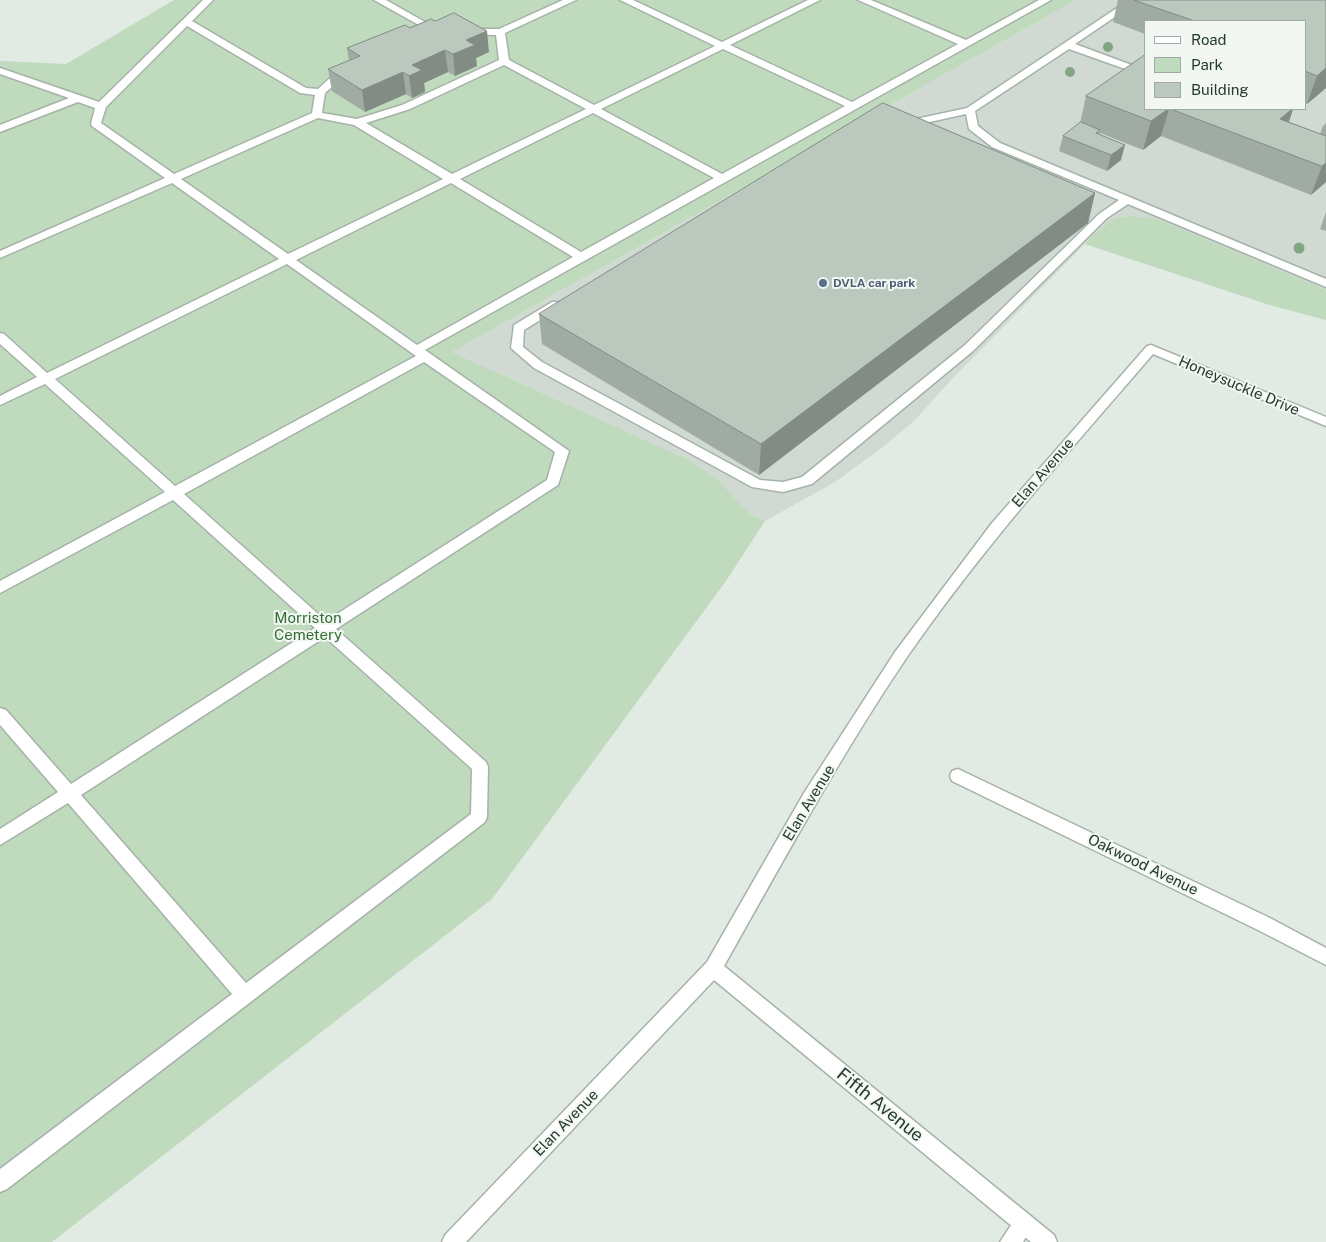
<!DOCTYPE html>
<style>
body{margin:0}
#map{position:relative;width:1326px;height:1242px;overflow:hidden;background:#e2ebe3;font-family:"Public Sans",sans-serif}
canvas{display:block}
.legend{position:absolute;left:1144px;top:20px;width:162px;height:90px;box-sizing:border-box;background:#f2f7f3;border:1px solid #a0aba3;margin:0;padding:6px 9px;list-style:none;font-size:15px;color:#243a2c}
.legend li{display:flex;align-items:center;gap:10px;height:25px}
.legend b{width:25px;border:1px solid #a0aba3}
</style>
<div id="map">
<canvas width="1326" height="1242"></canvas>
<ul class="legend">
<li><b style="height:6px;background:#fff"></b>Road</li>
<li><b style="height:14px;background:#bfdabd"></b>Park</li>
<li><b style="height:14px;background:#bac8be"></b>Building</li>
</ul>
</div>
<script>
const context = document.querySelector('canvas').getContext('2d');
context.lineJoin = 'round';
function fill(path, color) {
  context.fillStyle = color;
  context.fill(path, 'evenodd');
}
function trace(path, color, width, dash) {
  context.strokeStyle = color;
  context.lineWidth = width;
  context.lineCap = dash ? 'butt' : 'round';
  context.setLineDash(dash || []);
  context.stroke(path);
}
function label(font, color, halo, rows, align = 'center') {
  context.font = font + ' "Public Sans",sans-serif';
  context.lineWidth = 4;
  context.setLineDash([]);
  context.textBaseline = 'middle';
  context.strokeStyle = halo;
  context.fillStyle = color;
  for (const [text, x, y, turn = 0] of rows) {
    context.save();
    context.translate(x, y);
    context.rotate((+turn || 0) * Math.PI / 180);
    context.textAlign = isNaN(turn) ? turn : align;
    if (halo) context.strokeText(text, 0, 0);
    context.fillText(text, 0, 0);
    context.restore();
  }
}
fill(new Path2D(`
 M1076,0h250v320l-56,-15 -185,-61 -133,135 -38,42 -31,26 -48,35 -70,39 -14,-6 -36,-38 -26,-17 -237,-108zM1145,21h160v88h-160z`), '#d0dad2');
fill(new Path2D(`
 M174,0h902l-624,352 237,108 26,17 36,38 14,6 -39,60 -234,318 -440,343h-52v-1181l66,3z
 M1132,216l25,3 169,71v30l-56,-15 -185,-61 9,-10 22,-16z`), '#bfdabd');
const service = new Path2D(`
 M203,0h10l-21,21 114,67 12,1 23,-21h8v4l-24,21 -3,20 35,6 45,-14 97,-45 -3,-25 -29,-1 -3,-1v-4h35l64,-29h13l-71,33 4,27 85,45 121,-59 -95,-46h13l89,42 86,-42h12l-90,45 122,57 106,-58 -100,-44h13l95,40 73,-40h12l-626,350 144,101 -11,34 -222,144 150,133 2,5 -1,50 -2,5 -478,367 -7,3v-23l232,-175 -164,-191 -68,42v-16l58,-37 -58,-67v-17l6,2 65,74 244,-156 -142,-128 -173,93v-12l165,-89 -120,-108 -45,21v-9l37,-19 -37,-33v-11l4,1 43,39 232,-114 -107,-76 -172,75v-7l165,-73 -73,-52 -1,-2 4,-16 -17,-6 -78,30v-7l69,-27 -69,-24v-6l99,34zM187,26l113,67 15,2 -3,18 -138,61 -73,-51 5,-16zM723,49l122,57 -123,68 -121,-65zM504,65l82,44 -134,65 -86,-51 44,-14zM593,113l121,65 -133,74 -121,-73zM318,118l36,7 89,54 -155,75 -107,-75zM451,183l122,74 -156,88 -121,-85zM287,264l129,92 -241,130 -120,-107zM424,362l131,90 -8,28 -221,141 -142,-127zM325,637l147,132 -1,45 -225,169 -165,-188z
 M374,0h12l55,31 -2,2h-6z
 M1129,0h11l-65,44 70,26v6l-76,-27 -94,62 3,15 22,17 326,136v8l-198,-83 -21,14 -134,133 -161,133 -29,8 -31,-5 -218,-119 -23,-20 3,-23 38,-23h8l2,3 -2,3 -36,22 -1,17 19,15 218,118 23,2 19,-5 163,-132 134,-131 20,-14 -127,-53 -23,-18 -3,-15 -50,11 -14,-2 -1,-2 5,-3 10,1 51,-11z
 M1024,1213l7,3 3,7 -11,19h-23l17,-26z`);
const minor = new Path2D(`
 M1151,345l175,72v9l-173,-72c-86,100 -173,197 -248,306 -66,98 -123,203 -181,306l330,269 3,7h-26l-317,-262 -248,262h-24l3,-7 262,-273 97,-169 91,-141 97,-129 155,-177z
 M958,769l312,149 56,30v17l-68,-35 -306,-149 -2,-5 2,-5z`);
trace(service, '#a5b2a8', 3);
trace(minor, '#a5b2a8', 3);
fill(service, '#fff');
fill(minor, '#fff');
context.fillStyle = '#81a682';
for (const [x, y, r] of [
 [1108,47,5],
 [1070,72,5],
 [1299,248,5.5]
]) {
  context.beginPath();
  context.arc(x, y, r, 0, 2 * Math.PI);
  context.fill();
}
fill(new Path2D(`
 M1118,0h208v88l-19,16 -2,-1v-82h-160v13l-32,-12z
 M410,28l79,24 -13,6 1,8 -22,10 -7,-4 -24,11 1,9 -13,6 -6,-4 -41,18 -33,-21 -4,-22 21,-8 -2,-13z
 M1086,96l59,13h148l-4,13 31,12 3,-8 3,-3v59l-15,13 -150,-59 -18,14 -43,-17 -1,1 22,26 -14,11 -48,-20 4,-15 17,-12z
 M1095,193l-7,30 -329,252 -217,-131 -3,-30z
 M1326,212v19l-6,-2z`), '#a0aca3');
fill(new Path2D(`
 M487,31l2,21 -13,6 1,8 -22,10 -2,-22 13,-14z
 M445,50l3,22 -24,11 1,9 -13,6 -3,-22 3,-11z
 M1326,68v20l-19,16 10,-28z
 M403,72l3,22 -41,18 -3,-22z
 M1168,109h1l-8,27 -18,14 8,-29z
 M1292,109h1l-9,27 -4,-17z
 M1125,145l-4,15 -14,11 4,-16z
 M1326,163v19l-15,13 11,-29z
 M1095,193l-7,30 -329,252 2,-31z`), '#828c85');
const building = new Path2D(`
 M1134,0h192v68l-9,8 -12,-5v-50h-110z
 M454,13l33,18 -21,9 9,5 -22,9 -8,-4 -33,15 10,5 -13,6 -6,-4 -41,18 -34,-21 32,-13 -13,-8 58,-23 5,3 21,-9 4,2z
 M1145,55v54h23l-17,12 -65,-25z
 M883,103l212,90 -334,251 -222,-130z
 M1171,109h121l-12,10 46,17v27l-4,3z
 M1081,122l19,8 -4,3 29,12 -14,10 -48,-19z`);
fill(building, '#bac8be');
trace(building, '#828c85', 1);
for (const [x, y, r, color] of [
 [823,283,5,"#5c6f8a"]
]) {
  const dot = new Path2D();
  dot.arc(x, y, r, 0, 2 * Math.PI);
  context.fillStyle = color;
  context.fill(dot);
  trace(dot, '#f2f7f3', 2);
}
label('bold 12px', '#4e5e75', '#f2f7f3', [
 ["DVLA car park",833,283]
], 'left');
label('15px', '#243a2c', '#f2f7f3', [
 ["Honeysuckle Drive",1239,386,23],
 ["Elan Avenue",1043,473,-49],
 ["Elan Avenue",809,803,-59],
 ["Oakwood Avenue",1143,865,26],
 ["Elan Avenue",566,1123,-46]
]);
label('15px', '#326d33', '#f2f7f3', [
 ["Morriston",308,618],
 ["Cemetery",308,635]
]);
label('18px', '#243a2c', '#f2f7f3', [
 ["Fifth Avenue",880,1105,39]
]);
</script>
